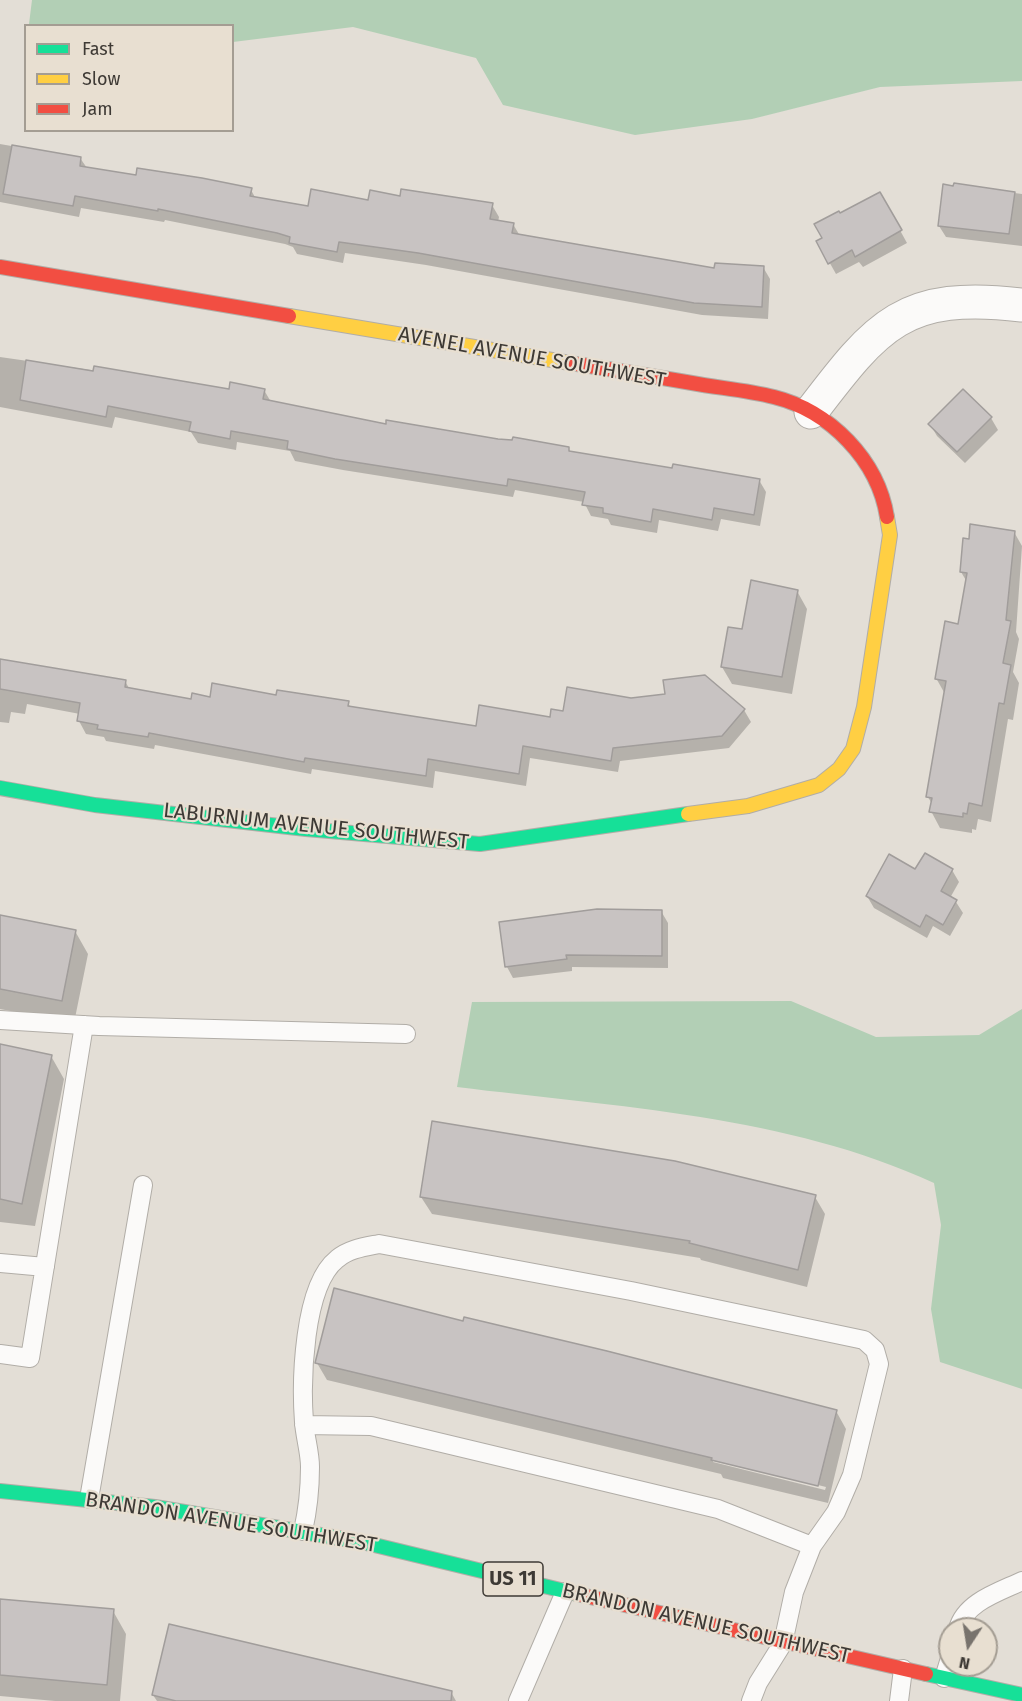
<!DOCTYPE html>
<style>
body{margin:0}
#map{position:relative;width:1022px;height:1701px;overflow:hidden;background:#e3ded6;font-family:"Fira Sans",sans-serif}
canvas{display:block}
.legend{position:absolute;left:24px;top:24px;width:210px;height:108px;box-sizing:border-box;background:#e8dfd1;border:2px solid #a49d93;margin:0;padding:8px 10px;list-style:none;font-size:18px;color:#3e3a35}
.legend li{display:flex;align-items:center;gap:12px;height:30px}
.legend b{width:30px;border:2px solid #a49d93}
.north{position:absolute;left:938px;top:1617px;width:60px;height:60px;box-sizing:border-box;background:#e8dfd1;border:2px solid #a49d93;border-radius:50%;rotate:192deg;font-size:16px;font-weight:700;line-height:24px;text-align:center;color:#3e3a35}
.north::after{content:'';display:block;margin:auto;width:21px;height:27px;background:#78736d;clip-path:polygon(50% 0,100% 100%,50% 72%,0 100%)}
</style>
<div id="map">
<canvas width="1022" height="1701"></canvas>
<ul class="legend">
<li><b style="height:8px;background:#16e098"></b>Fast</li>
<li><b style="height:8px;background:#ffcf43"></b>Slow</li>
<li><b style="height:8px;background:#f24e42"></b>Jam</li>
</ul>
<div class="north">N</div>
</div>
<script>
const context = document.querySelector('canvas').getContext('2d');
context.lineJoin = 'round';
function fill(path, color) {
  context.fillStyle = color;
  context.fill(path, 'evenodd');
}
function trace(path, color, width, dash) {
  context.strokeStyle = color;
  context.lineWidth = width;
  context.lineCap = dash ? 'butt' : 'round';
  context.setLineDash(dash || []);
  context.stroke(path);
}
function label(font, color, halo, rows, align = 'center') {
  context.font = font + ' "Fira Sans",sans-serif';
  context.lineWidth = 4.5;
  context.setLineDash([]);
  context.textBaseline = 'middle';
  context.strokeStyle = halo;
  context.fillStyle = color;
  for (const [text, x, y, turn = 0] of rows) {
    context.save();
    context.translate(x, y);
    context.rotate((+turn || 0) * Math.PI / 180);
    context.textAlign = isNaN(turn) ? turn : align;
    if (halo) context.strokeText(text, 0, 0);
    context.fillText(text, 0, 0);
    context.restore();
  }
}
fill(new Path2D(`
 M32,0h990v81l-142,6 -128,32 -117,16 -132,-30 -27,-47 -123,-31 -120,15 -1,-16 -203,-2z
 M791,1001l85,36 103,-2 43,-26v380l-82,-27 -9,-53 10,-84 -7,-42c-147,-68 -317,-76 -477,-96l15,-85z`), '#b2cfb5');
fill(new Path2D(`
 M0,144l80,14 7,10 164,22 5,9 53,9 92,-10 91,7 7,12 -1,5 15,2 7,12 196,34 47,-3 7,12 -2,40 -66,-4 -276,-50 -81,-12 -2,10 -46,-9 -4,-7 -8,-3 -120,-24 -1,2 -83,-14 -2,9 -79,-15z
 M955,185l67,9v52l-76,-9 -7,-11z
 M880,194l27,49 -44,24 -4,-5 -23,12 -18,-32 6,-3 16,-24z
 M0,357l231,33h33l7,12 116,23 181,23 3,5 102,17 86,10 7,12 -6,34 -39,-7 -3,12 -59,-11 -2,13 -46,-8 -3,-6 -17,-3 -7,-14 -69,-12 -2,7 -170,-27 -48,-9 -5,-10 -53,-9 -1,8 -38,-7 -7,-11 -76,-15 -3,11 -112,-21z
 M963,391l28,27 7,12 -33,33 -28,-27 -7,-12z
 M1014,532l8,14 -6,86 3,7 -6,33 6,11 -6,37 -5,-1 -17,103 -13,-3 -2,11 -4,-1v4l-32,-5 -9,-17 1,-7 -4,-7 17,-103 -9,-16 23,-52 8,-44 -6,-10 9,-32z
 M797,591l10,18 -15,85 -60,-10 -10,-17 21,-36z
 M0,660l125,21 5,9 62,11 86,-4 70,6 3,5 126,20 74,-10 13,-5 67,-13 113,10 7,12 -22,26 -109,13 -2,11 -88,-14 -4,28 -91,-15 -2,17 -121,-19 -1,5 -156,-29 -1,4 -48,-8 -2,-4 -18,-3 -7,-13 1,-7 -53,-10 -2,10 -14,-2 -2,11 -9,-1z
 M952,870l7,12 -9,16 6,4 7,11 -13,23 -17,-10 -6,12 -53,-30 -7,-12 49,-25z
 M661,911l7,12v45l-96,-1v4l-59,7 -6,-11z
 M0,916l75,15 13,23 -14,69 -74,-14z
 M0,1046l51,10 13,23 -29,147 -35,-4z
 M421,1197h394l10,17 -18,73 -106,-27 -1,-2 -268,-44z
 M464,1322l372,89 10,18 -18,74 -105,-25 -2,-4 -394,-94 -10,-17zM713,1459l113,28 -1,3 -112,-28z
 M0,1600l113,11 13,23 -6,67h-65l-55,-5z
 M451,1692l5,9h-299l-4,-6z`), '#0003');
const building = new Path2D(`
 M12,145l69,12 -1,9 56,9 1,-7 65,10 50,10 -2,8 58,10 3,-17 57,11 2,-10 30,6 1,-7 92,14 -3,16 24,4 -2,10 202,35 1,-5 49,3 -2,41 -68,-4 -276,-50 -79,-11 -2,10 -48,-9 1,-6 -13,-4 -119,-24v2l-83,-15 -2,10 -70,-12z
 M954,183l61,9 -6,42 -71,-8 5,-42 10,2z
 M880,192l22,38 -47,27 -3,-7 -24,14 -12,-23 6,-3 -8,-14 25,-13 1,2z
 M26,360l67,11 1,-5 135,23 1,-7 35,7 -2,10 123,25v-4l112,19 14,1 1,-3 56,10v4l103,17 1,-4 87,15 -6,36 -40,-7 -2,12 -59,-11 -2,13 -48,-9v-5l-21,-3 3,-13 -77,-13 -1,7 -172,-27 -48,-10 1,-8 -57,-10 -1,8 -41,-8 2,-9 -83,-16 -2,11 -86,-17z
 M963,389l29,28 -35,35 -29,-28z
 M970,524l45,7 -9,89 5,1 -8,42 8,2 -7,39 -5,-1 -17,103 -13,-3 -2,11 -4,-1v4l-34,-5 3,-14 -6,-1 20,-116 -11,-2 10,-58 13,3 9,-51 -7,-1 3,-34 6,1z
 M751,580l47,10 -16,87 -61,-10 7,-40 14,2z
 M0,659l126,21 -1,7 66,12 1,-6 18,4 2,-14 64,12 1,-5 72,11 -1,5 128,20 3,-21 71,12 1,-8 12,2 4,-24 64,11 34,-4 -2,-14 42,-5 40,34 -23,27 -109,12 -2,13 -88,-15 -4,28 -91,-15 -2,17 -121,-18 -1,4 -155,-29 -1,4 -51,-8 1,-4 -21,-4 3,-18 -80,-14z
 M925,853l28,16 -12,22 16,9 -14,25 -17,-10 -6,12 -54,-31 23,-42 26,15z
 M597,909l65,1v46l-96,-1 1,4 -62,8 -6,-45z
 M0,915l76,15 -14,71 -62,-12z
 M0,1044l52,11 -30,149 -22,-5z
 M432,1121l243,40 141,34 -18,75 -109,-27 1,-2 -270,-44z
 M334,1288l129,33 1,-4 143,34 230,59 -19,76 -107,-26 1,-2 -397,-95z
 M0,1599l114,10 -7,76 -107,-10z
 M169,1624l283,67 -1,10h-275l-24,-6z`);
fill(building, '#c8c3c2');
trace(building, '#a19d9b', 1.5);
const lane = new Path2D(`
 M0,1020l99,6 307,8
 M0,1263l45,4
 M0,1354l30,4 54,-333
 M304,1425l67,1 347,83 94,37
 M89,1499l54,-314
 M303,1531c5,-22 7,-42 7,-64 0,-15 -5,-30 -6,-45 -3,-40 -1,-136 33,-163 12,-10 27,-12 42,-15l252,47 233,49 11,10 4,14 -27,111 -16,37 -24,34 -18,46 -11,51 -25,40 -7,18
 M958,1629c7,-27 41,-37 64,-48
 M944,1678l6,-20
 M518,1701l47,-109
 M899,1701l4,-32`);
const street = new Path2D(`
 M811,412c67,-88 93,-121 211,-107`);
const fast = new Path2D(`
 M0,788l95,17 211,24 174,15 208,-30
 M0,1491l155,16 207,35 215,52
 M926,1674l96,21`);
const slow = new Path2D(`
 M289,316l281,47
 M688,814l60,-8 71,-21 20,-16 14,-20 11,-42 26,-172 -3,-18`);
const jam = new Path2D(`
 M0,267l289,49
 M570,363c40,6 81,13 122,20 27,5 55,7 82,14 56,14 104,63 113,120
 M577,1594l349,80`);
trace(lane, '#b1ada7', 20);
trace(street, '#b1ada7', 35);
trace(fast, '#b1ada7', 16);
trace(slow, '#b1ada7', 16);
trace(jam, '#b1ada7', 16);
trace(lane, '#fbfaf9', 18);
trace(street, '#fbfaf9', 33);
trace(fast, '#16e098', 14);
trace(slow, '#ffcf43', 14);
trace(jam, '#f24e42', 14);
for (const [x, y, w] of [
 [513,1579,60]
]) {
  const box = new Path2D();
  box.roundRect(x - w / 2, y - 17, w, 34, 4.5);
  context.fillStyle = '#e8dfd1';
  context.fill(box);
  trace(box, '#3e3a35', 1.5);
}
label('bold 20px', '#3e3a35', null, [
 ["US 11",513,1579]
]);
label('21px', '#3e3a35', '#e8dfd1', [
 ["AVENEL AVENUE SOUTHWEST",532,358,10],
 ["LABURNUM AVENUE SOUTHWEST",316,827,6],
 ["BRANDON AVENUE SOUTHWEST",231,1523,9],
 ["BRANDON AVENUE SOUTHWEST",706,1624,13]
]);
</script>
